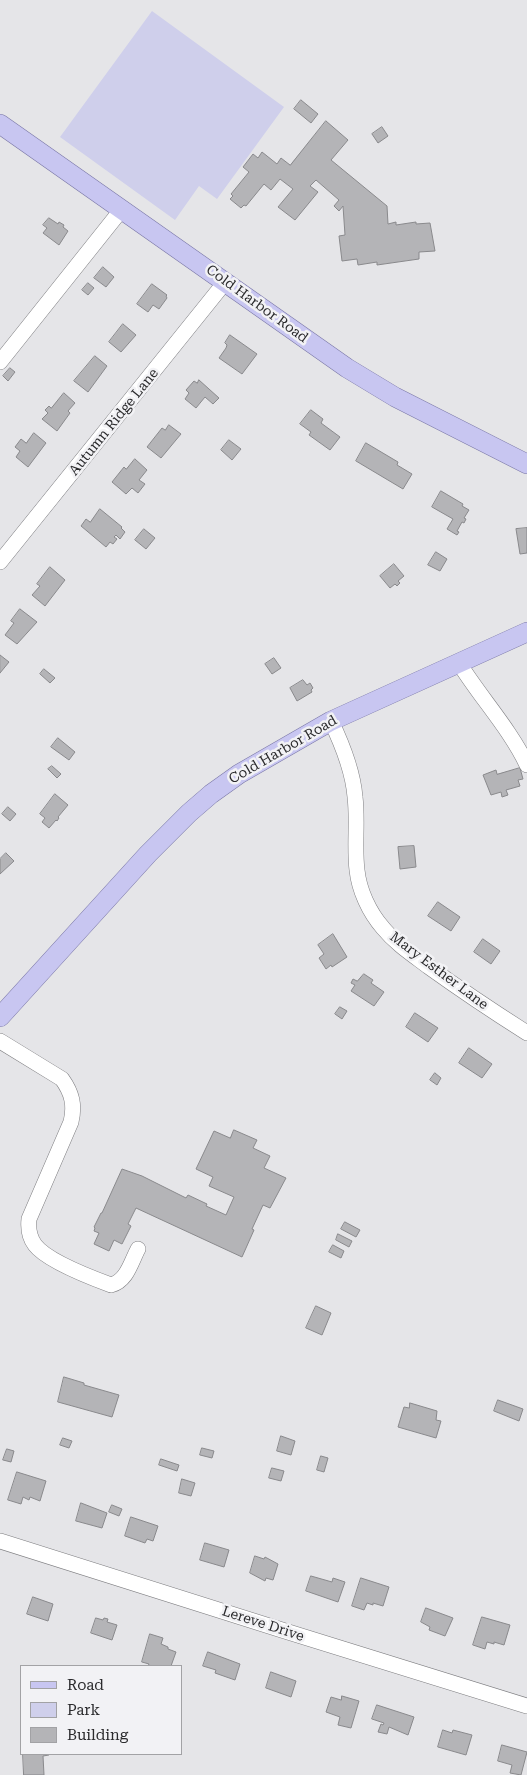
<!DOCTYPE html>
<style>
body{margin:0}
#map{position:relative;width:527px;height:1775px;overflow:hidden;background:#e5e5e8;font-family:"Roboto Serif",serif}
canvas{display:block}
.legend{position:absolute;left:20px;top:1665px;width:162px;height:90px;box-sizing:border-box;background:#f2f2f5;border:1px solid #a2a2a5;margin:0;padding:6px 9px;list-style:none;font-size:15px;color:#2b2b2d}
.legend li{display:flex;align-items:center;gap:10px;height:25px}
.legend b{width:25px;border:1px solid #a2a2a5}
</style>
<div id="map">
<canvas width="527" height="1775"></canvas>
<ul class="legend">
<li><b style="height:6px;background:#c8c6f1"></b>Road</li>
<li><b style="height:14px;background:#cfcfeb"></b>Park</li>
<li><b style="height:14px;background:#b4b4b7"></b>Building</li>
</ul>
</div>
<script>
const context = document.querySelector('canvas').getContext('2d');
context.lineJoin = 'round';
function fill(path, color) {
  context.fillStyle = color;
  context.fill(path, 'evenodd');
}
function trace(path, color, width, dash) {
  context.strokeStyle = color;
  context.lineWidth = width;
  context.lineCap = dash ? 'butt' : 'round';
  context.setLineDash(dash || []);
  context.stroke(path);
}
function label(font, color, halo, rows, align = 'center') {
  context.font = font + ' "Roboto Serif",serif';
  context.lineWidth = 5;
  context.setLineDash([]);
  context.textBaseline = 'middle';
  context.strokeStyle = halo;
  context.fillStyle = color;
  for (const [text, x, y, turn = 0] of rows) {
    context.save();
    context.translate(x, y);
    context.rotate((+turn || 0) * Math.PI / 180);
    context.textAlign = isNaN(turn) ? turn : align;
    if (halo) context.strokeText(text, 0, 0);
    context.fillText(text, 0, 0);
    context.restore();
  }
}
fill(new Path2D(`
 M152,11l132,96 -67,92 -18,-13 -24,34 -115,-83z`), '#cfcfeb');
const building = new Path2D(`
 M301,100l17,14 -7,9 -17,-14z
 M326,121l22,19 -17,20 56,46 1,18 8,-2v3l20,-3v2l14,-1 5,28 -16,1v7l-42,6v-3l-19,3 -1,-6 -15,2 -3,-25 6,-1 -2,-29 -4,5 -5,-5 5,-6 -23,-20 -6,6 8,6 -23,28 -17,-13 15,-18 -13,-10 -9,11 -7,-6 -18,22 -2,-1 -3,3 -11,-9 3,-3 -2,-2 18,-22 -6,-5 10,-13 5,4 4,-6 15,12 4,-6 9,7z
 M382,127l6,9 -10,7 -6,-9z
 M49,218l9,6 1,-2 5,3 -1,2 5,4 -9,14 -16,-12 4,-5 -4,-3z
 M103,267l11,10 -8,10 -12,-9z
 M88,283l6,5 -6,7 -6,-5z
 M152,284l15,11 -1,1 1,2 -8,11 -6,-4 -5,7 -11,-8z
 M123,324l13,11 -15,17 -12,-10z
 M230,335l27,19 -15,20 -23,-16 7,-10 1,-3 -2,-2z
 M95,356l12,10 -19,26 -14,-11z
 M10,368l5,4 -7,9 -5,-5z
 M199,380l20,18 -6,6 -8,-7 -9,11 -11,-9 4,-6 -3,-3 8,-9 3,2z
 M64,393l11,10 -7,8 2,2 -13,18 -15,-12 6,-6 -3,-3 4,-4 2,2z
 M311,410l12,9 -2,4 19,14 -10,13 -21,-15 2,-3 -11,-8z
 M169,425l12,9 -20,24 -14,-11 15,-19 3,2z
 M34,433l12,10 -18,24 -12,-10 4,-6 -5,-4 6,-8 5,4z
 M229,440l12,9 -9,11 -11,-10z
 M366,443l32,19 -1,3 15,9 -9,15 -47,-28z
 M135,459l12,11 -8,10 6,4 -7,9 -6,-5 -6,6 -14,-12 12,-15 2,2z
 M441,491l22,13 -1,2 7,4 -5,8 2,1 -2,4 -2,-1 -5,9 2,1 -2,3 -10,-6 6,-10 -21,-12z
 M100,509l22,18 -1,1 4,4 -5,7 -4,-4 -2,2 3,2 -4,5 -3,-2 -4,5 -25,-21 5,-7 4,3z
 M527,528v25l-7,1 -4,-25z
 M144,529l11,9 -9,11 -11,-9z
 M436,552l11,7 -7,12 -12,-6z
 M394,564l10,12 -6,5 2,2 -3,3 -2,-2 -5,4 -10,-12z
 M50,567l15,13 -20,26 -13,-11 8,-9 -3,-2z
 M20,609l17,13 -20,22 -12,-9 9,-12 -3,-2z
 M0,655l9,7 -9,11z
 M274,658l7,10 -9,6 -7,-10z
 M44,669l11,9 -5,5 -10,-9z
 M303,680l4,5 3,-2 3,5 -2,2 1,2 -15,9 -7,-13z
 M58,738l17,14 -6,8 -18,-13z
 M52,766l9,8 -4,4 -9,-9z
 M520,768l3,11 -5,1 2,6 -14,4 2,5 -6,2 -1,-5 -10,3 -8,-20 13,-5 1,4z
 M55,794l13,11 -10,12 1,1 -2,3 -1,-1 -7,8 -7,-6 3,-4 -5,-4z
 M8,807l8,7 -6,7 -8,-7z
 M414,846l2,21 -16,2 -2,-22z
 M6,853l8,8 -14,13v-15z
 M438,902l22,15 -9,14 -23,-15z
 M333,934l14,23 -15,10 -1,-2 -5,4 -7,-11 5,-4 -6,-9z
 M483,939l17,12 -9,13 -17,-12z
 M364,974l9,6 -2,3 13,9 -10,14 -23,-15 4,-6 -4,-2 2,-4 4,2z
 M340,1007l7,4 -5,8 -7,-5z
 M415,1013l23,15 -10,14 -22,-15z
 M469,1048l23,16 -10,14 -23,-15z
 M435,1073l6,5 -4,7 -7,-5z
 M234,1130l23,10 -4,8 17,8 -6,12 22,10 -16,30 -7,-3 -11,24 2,1 -12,27 -106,-49 -8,16 3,2 -9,18 -8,-4 -5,11 -15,-7 5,-11 -5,-2 1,-3 -1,-1 7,-14h1l20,-44 20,7 44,22 2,-3 19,9 -1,2 20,9 8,-18 -25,-11 4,-9 -17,-8 18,-38 16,7z
 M345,1222l15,8 -4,7 -15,-8z
 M338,1234l14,7 -3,6 -13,-7z
 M333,1245l11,6 -3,7 -12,-6z
 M316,1306l15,7 -9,22 -16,-7z
 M64,1377l20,6v2l35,10 -7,22 -54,-15z
 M498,1400l25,9 -4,12 -25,-10z
 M410,1403l27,8 -1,9 5,1 -5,17 -38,-11 6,-20 5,1z
 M281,1436l14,5 -4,14 -14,-4z
 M63,1438l9,3 -3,7 -9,-3z
 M202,1448l12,3 -2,7 -12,-3z
 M7,1449l7,2 -3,11 -8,-2z
 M321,1456l7,2 -4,14 -7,-2z
 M161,1459l18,6 -2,6 -18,-6z
 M272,1468l12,3 -3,10 -12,-3z
 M17,1472l29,9 -6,20 -10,-4 -1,3 -6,-3 -2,7 -13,-4z
 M182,1479l13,4 -4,13 -12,-3z
 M81,1503l26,10 -5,15 -26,-7z
 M112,1505l10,4 -3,7 -10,-4z
 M131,1517l27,9 -5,15 -6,-2 -2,4 -20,-7z
 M205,1543l24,7 -5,17 -24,-7z
 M255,1556l9,3 1,-2 13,7 -5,16 -7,-2 -1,3 -15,-8z
 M311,1576l21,6 1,-4 12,4 -7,20 -32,-11z
 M361,1578l28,9 -6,19 -10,-3v2l-6,-2 -3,7 -12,-4z
 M33,1597l20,7 -5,17 -21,-7z
 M426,1608l27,10 -8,18 -16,-6 1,-3 -9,-5z
 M482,1617l28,8 -6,20 -10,-3v2l-7,-2 -2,7 -12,-4z
 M96,1618l7,2 1,-2 4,1 -1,3 10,3 -5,15 -21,-7z
 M150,1634l13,4 -2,6 7,3v2l8,3 -5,14h-23l1,-2 -7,-2z
 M208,1652l32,12 -5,16 -20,-7 1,-3 -13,-4z
 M271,1672l25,9 -5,16 -25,-9z
 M342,1696l17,5 -8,27 -13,-3 2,-8 -14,-5 5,-15 10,3z
 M377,1705l37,12 -6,18 -19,-8 -2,7 -9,-2 3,-8 2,1 1,-2 -12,-4z
 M443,1730l9,3 1,-3 19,5 -6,20 -28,-8z
 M502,1745l25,7 -6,23 -11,-2 2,-8 -14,-4z
 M23,1754h26v1l-6,1 1,19h-20z`);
fill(building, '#b4b4b7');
trace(building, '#89898c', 1);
const minor = new Path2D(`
 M0,362l122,-153
 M0,562l226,-281
 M459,663c21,34 51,66 68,102
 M331,721c12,25 22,50 24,76 3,24 -1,49 2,73 2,20 12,42 26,58 13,16 30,27 46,39 32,23 65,45 98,66
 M0,1041l62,38c10,14 13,26 9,43l-42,97c-1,9 0,18 6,26 12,16 57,33 76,40 16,-4 20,-23 27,-36
 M0,1541l285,90 242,75`);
const major = new Path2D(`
 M0,124l347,244 48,29 132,67
 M0,1017l148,-163 41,-41 22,-19 28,-20 92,-53 196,-89`);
trace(minor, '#7e7e81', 16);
trace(major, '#7a77a6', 20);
trace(minor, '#fff', 15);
trace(major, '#c8c6f1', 19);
label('14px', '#2b2b2d', '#f2f2f5', [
 ["Cold Harbor Road",257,304,36],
 ["Autumn Ridge Lane",114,422,-51],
 ["Cold Harbor Road",283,750,-30],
 ["Mary Esther Lane",439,971,37],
 ["Lereve Drive",263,1624,18]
]);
</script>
